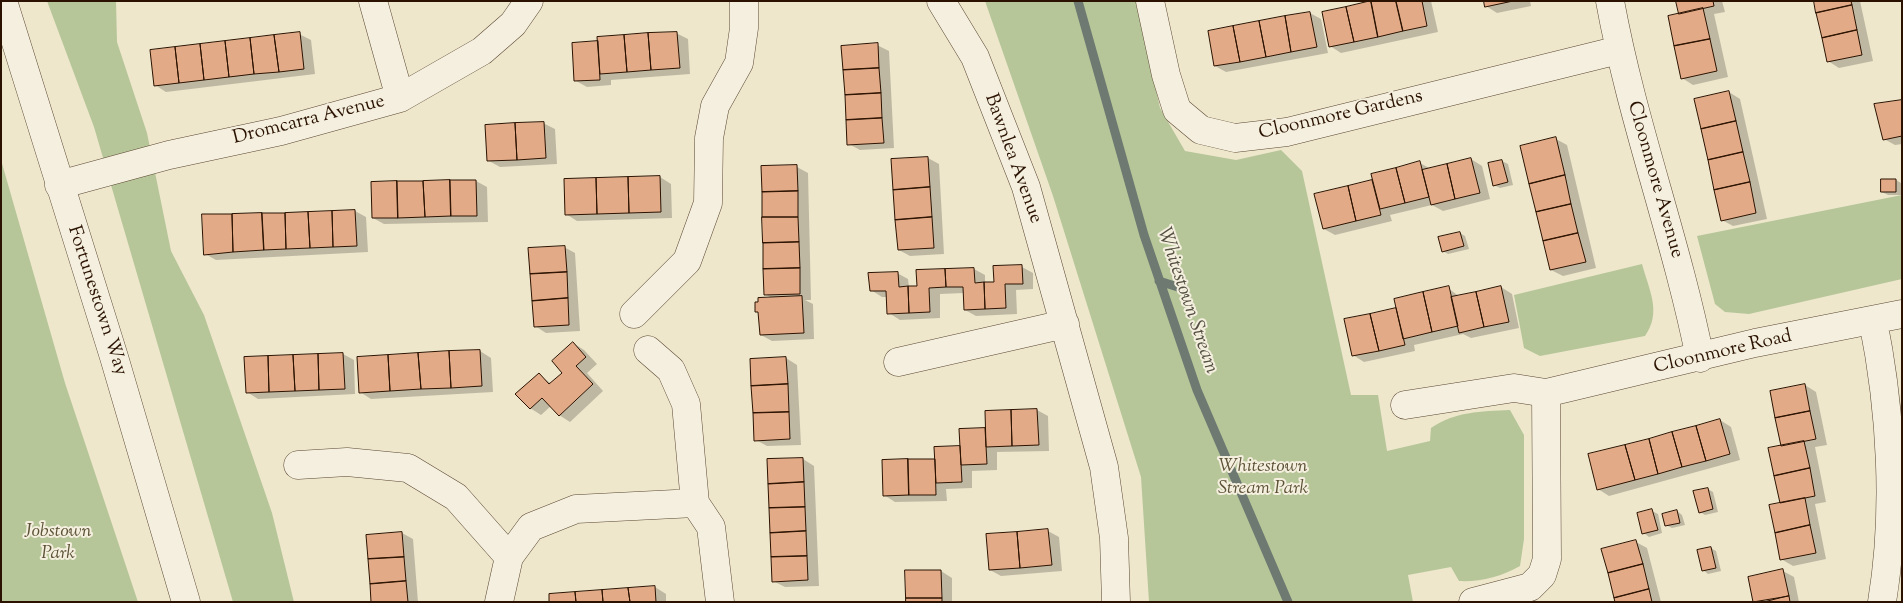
<!DOCTYPE html>
<style>
body{margin:0}
#map{position:relative;width:1903px;height:603px;overflow:hidden;background:#eee7cc;font-family:"Sorts Mill Goudy",serif}
canvas{display:block}
.frame{position:absolute;inset:0;border:2px solid #2b1200;pointer-events:none}
</style>
<div id="map">
<canvas width="1903" height="603"></canvas>
<div class="frame"></div>
</div>
<script>
const context = document.querySelector('canvas').getContext('2d');
context.lineJoin = 'round';
function fill(path, color) {
  context.fillStyle = color;
  context.fill(path, 'evenodd');
}
function trace(path, color, width, dash) {
  context.strokeStyle = color;
  context.lineWidth = width;
  context.lineCap = dash ? 'butt' : 'round';
  context.setLineDash(dash || []);
  context.stroke(path);
}
function label(font, color, halo, rows, align = 'center') {
  context.font = font + ' "Sorts Mill Goudy",serif';
  context.lineWidth = 4;
  context.setLineDash([]);
  context.textBaseline = 'middle';
  context.strokeStyle = halo;
  context.fillStyle = color;
  for (const [text, x, y, turn = 0] of rows) {
    context.save();
    context.translate(x, y);
    context.rotate((+turn || 0) * Math.PI / 180);
    context.textAlign = isNaN(turn) ? turn : align;
    if (halo) context.strokeText(text, 0, 0);
    context.fillText(text, 0, 0);
    context.restore();
  }
}
fill(new Path2D(`
 M47,1h69l1,41 30,91 24,118 33,64 68,198 22,89h-61l-139,-475z
 M985,1h151l24,107 25,43 51,9 45,-10 21,21 49,224h27l9,56 43,-10 1,-13c23,-16 50,-17 79,-18l14,25v104l-4,27c-19,11 -40,16 -61,15l-8,-14 -43,8 5,27h-264l-8,-125 -88,-281z
 M1,160l64,223 73,219h-137z
 M1902,195v84l-153,35 -24,-2 -10,-8 -18,-68z
 M1642,264c7,26 20,48 3,72l-105,20 -16,-8 -10,-53z`), '#b6c699');
fill(new Path2D(`
 M1376,1h55l7,31 -97,21 -11,-7z
 M1485,1h45l1,5 -34,7 -11,-7z
 M1677,1h45l3,11 -11,2 14,63 -35,8 -11,-7 -2,-64z
 M1815,1h45l13,60 -34,7 -11,-7z
 M1310,13l11,6 7,34 -102,19 -11,-6z
 M676,33l12,6 2,35 -79,6v5l-24,2 -11,-6 -3,-37z
 M299,34l12,6 4,34 -149,18 -11,-7z
 M877,45l12,6 5,97 -34,2 -11,-6z
 M1729,92l11,7 27,120 -34,7 -11,-6z
 M1902,101v43l-7,1 -11,-6z
 M543,123l12,6 2,35 -57,3 -11,-6z
 M1556,139l11,6 29,123 -33,8 -12,-6z
 M928,158l11,6 5,90 -34,2 -11,-6z
 M1471,159l11,7 8,33 -47,12 -11,-6 -42,10 2,6 -57,14 -11,-6 -8,-34 58,-14 46,-18 11,6z
 M1502,161l6,3 5,21 -13,3 -6,-3z
 M763,167h34l11,6 3,127h-6l8,4 1,35 -42,2 -11,-6 12,-36 -8,-5z
 M660,177l11,7 1,34 -95,3 -11,-7z
 M1896,180l5,3v12h-13l-6,-3z
 M476,181l11,6 1,35 -104,2 -11,-6z
 M355,211l11,6 2,35 -152,8 -11,-6 -1,-39z
 M1460,233l5,3 4,13 -21,5 -5,-3z
 M564,247l11,6 5,78 -34,2 -11,-7z
 M1022,267l11,6v16l-17,1 1,24 -41,2 -11,-6 -1,-17 -24,1v24l-40,2 -11,-7 -1,-16h-6l-11,-7 26,-17 11,6 1,8h9l56,-18 11,6v9l10,-1z
 M1501,287l11,7 7,34 -48,10 -8,-4 -49,11 1,6 -51,11 -11,-7 -7,-35 52,-11 50,-21 12,9z
 M573,343l11,7 13,14 -10,9 16,18 -33,31 -11,-7 -8,-9 -10,9 -11,-7 9,-33 13,9 12,-11z
 M480,351l11,7 2,34 -122,7 -11,-7z
 M343,354l11,6 1,34 -97,5 -11,-7z
 M786,358l11,7 4,80 -34,1 -11,-6z
 M1805,385l11,7 11,53 -12,2 11,55 -11,2 11,55 -33,7 -12,-7 1,-112z
 M1037,410l11,6 1,35 -52,1v18l-25,1v17l-26,1 1,12 -52,1 -11,-7 52,-35 26,-13 -1,-17 26,-1z
 M1720,420l11,7 9,33 -131,36 -11,-7z
 M803,459l11,7 5,120 -34,1 -12,-6z
 M1708,489l5,3 5,20 -13,3 -5,-3z
 M1652,511l6,3 4,19 -13,4 -5,-4z
 M1677,511l5,4 3,10 -13,3 -6,-3z
 M1048,531l11,6 3,34 -61,5 -11,-6 -3,-34z
 M402,533l11,6 5,63h-46z
 M1636,542l11,6 14,54h-45z
 M1711,548l5,3 5,20 -13,3 -5,-4z
 M941,571l11,7v24h-45z
 M1783,571l11,6 5,25h-45z
 M655,587l11,7v8h-116z`), '#0003');
trace(new Path2D(`
 M1078,1l66,234 53,155 91,212
 M1159,281l25,8`), '#6e7a71', 9);
const building = new Path2D(`
 M1371,1h25l7,30 -25,6z
 M1371,1l7,36 -24,5 -8,-35z
 M1396,1h26l5,25 -24,5z
 M1484,1h29l-28,6z
 M1676,1h37l1,5 -35,8z
 M1814,1h37l1,4 -36,8z
 M1852,5l5,25 -35,8 -6,-25z
 M1346,7l8,35 -25,5 -7,-35z
 M1703,8l7,31 -36,7 -6,-30z
 M1310,12l7,35 -26,5 -6,-36z
 M1285,16l6,36 -25,5 -7,-36z
 M1259,21l7,36 -26,5 -7,-36z
 M1233,26l7,36 -26,4 -6,-35z
 M1857,30l5,25 -35,7 -5,-24z
 M300,32l4,37 -25,3 -5,-37z
 M677,32l3,36 -29,2 -3,-37z
 M648,33l3,37 -24,2 -3,-37z
 M274,35l5,37 -25,2 -4,-36z
 M624,35l3,37 -27,2 -3,-37z
 M250,38l4,36 -25,3 -4,-36z
 M1710,39l7,32 -36,8 -7,-33z
 M225,41l4,36 -25,3 -4,-36z
 M598,41l2,39 -26,1 -2,-38z
 M878,43l1,25 -36,2 -2,-24z
 M200,44l4,36 -25,3 -4,-36z
 M175,47l4,36 -25,3 -4,-36z
 M879,68l2,25 -36,2 -2,-25z
 M1729,91l7,30 -35,8 -7,-30z
 M881,93l1,25 -36,2 -1,-25z
 M1902,100v36l-19,4 -9,-36z
 M882,118l2,25 -37,2 -1,-25z
 M1736,121l7,31 -35,8 -7,-31z
 M544,122l2,36 -29,2 -2,-37z
 M515,123l2,37 -30,1 -2,-36z
 M1556,137l9,38 -36,9 -9,-38z
 M1743,152l7,30 -36,8 -6,-30z
 M928,157l2,30 -37,3 -2,-31z
 M1471,158l9,35 -25,6 -8,-35z
 M1502,160l6,22 -15,4 -5,-23z
 M1420,161l9,36 -24,6 -9,-35z
 M1447,164l8,35 -24,6 -9,-35z
 M797,165l1,26 -36,1 -1,-26z
 M1396,168l9,35 -25,6 -9,-35z
 M1565,175l6,29 -35,8 -7,-28z
 M660,176l1,36 -32,1 -1,-36z
 M628,177l1,36 -32,1 -1,-36z
 M596,178l1,36 -32,1 -1,-36z
 M1881,179h15v13h-15z
 M450,180l1,36 -26,1 -2,-36z
 M450,180h26l1,36h-26z
 M1372,180l9,35 -25,6 -8,-35z
 M397,181l1,37h-26l-1,-36z
 M397,181h26l2,36 -27,1z
 M1750,182l6,31 -35,8 -7,-31z
 M1348,186l8,35 -33,8 -9,-35z
 M930,187l2,30 -37,3 -2,-30z
 M798,191v26h-36v-25z
 M1571,204l7,29 -35,8 -7,-29z
 M355,210l2,36 -24,1 -1,-36z
 M332,211l1,36 -23,1 -2,-36z
 M308,212l2,36 -24,1 -1,-36z
 M262,213l2,37 -31,2 -1,-38z
 M262,213h23l1,36 -22,1z
 M202,214h30l1,38 -29,3z
 M762,217h36l1,25 -36,1z
 M932,217l2,31 -36,2 -3,-30z
 M1460,232l4,14 -22,6 -4,-15z
 M1578,233l8,29 -36,8 -7,-29z
 M799,242l1,26 -37,1v-26z
 M565,246l2,26 -37,2 -2,-26z
 M1022,265l1,19h-18l1,24 -21,1 -1,-27h10l-1,-16z
 M800,268v26l-36,1 -1,-26z
 M974,268l1,15 9,-1 1,27 -21,1 -1,-23h-17l-1,-18z
 M945,269l1,18 -17,1 1,24 -21,1 -1,-27h9l-1,-16z
 M567,272l1,26 -36,3 -2,-27z
 M898,272l1,15 9,-1 1,27 -22,1 -1,-23h-16l-2,-18z
 M1449,286l9,40 -26,6 -9,-40z
 M1501,286l8,36 -25,5 -8,-35z
 M1423,292l9,40 -29,7 -9,-40z
 M1476,292l8,35 -25,6 -8,-36z
 M802,296l2,37 -44,2 -2,-23h-3v-10h3v-4z
 M568,298l1,27 -35,2 -2,-26z
 M1396,308l9,37 -26,6 -9,-37z
 M1370,314l9,37 -27,5 -8,-37z
 M573,342l13,15 -10,9 17,18 -34,32 -17,-18 -12,11 -15,-15 24,-21 10,11 13,-11 -10,-12z
 M480,350l2,36 -31,2 -2,-37z
 M449,351l2,37 -30,1 -3,-36z
 M343,353l2,36 -26,1 -1,-36z
 M418,353l3,36 -31,2 -2,-36z
 M318,354l1,36 -24,1 -2,-36z
 M293,355l2,36 -26,1 -1,-36z
 M388,355l2,36 -31,2 -2,-36z
 M268,356l1,36 -23,1 -2,-36z
 M786,357l2,27 -37,2 -1,-27z
 M788,384l1,28 -36,1 -2,-27z
 M1805,384l5,27 -35,7 -5,-27z
 M1037,409l2,36 -27,1 -1,-36z
 M1011,410l1,36 -26,1 -1,-36z
 M1810,411l6,28 -35,7 -6,-28z
 M789,412l1,27 -36,2 -1,-28z
 M1720,419l10,35 -24,7 -10,-35z
 M1696,426l10,35 -24,6 -10,-35z
 M985,428l2,36 -26,1 -2,-36z
 M1672,432l10,35 -24,7 -9,-35z
 M1649,439l9,35 -23,6 -10,-35z
 M1804,441l6,27 -36,8 -6,-28z
 M1625,445l10,35 -38,10 -9,-36z
 M960,446l2,36 -26,1 -2,-36z
 M803,458l1,24 -36,2 -1,-25z
 M908,459h27l1,36h-27z
 M908,459l1,36 -26,1 -1,-36z
 M1810,468l5,28 -35,7 -6,-27z
 M804,482l1,25 -36,1 -1,-24z
 M1708,488l5,21 -14,4 -6,-22z
 M1805,498l5,27 -35,8 -6,-28z
 M805,507l1,24 -36,2 -1,-25z
 M1652,509l6,21 -16,4 -5,-21z
 M1677,510l3,13 -15,3 -3,-12z
 M1810,525l6,28 -36,7 -5,-27z
 M1048,529l4,36 -32,3 -3,-36z
 M806,531l1,25 -36,1 -1,-24z
 M402,532l2,25 -36,2 -2,-24z
 M1017,532l3,36 -31,2 -3,-36z
 M1636,540l7,24 -35,9 -7,-24z
 M1711,547l5,21 -14,3 -5,-21z
 M807,556l1,24 -36,2 -1,-25z
 M404,557l2,24 -36,3 -2,-25z
 M1643,564l6,25 -35,9 -6,-25z
 M1783,569l6,27 -36,6 -5,-25z
 M905,570h36l1,28h-36z
 M406,581l2,21h-37l-1,-18z
 M655,586l1,16h-26l-2,-14z
 M628,588l2,14h-27l-1,-12z
 M1649,589l3,13h-37l-1,-4z
 M602,590l1,12h-27l-1,-10z
 M575,592l1,10h-27v-8z
 M1789,596l1,6h-26z
 M906,598h36v4h-36z`);
fill(building, '#e2aa87');
trace(building, '#2b1200', 1);
const minor = new Path2D(`
 M373,1l27,97
 M941,1l34,56 51,130 78,280 10,71 2,64
 M1150,1l16,74 11,35 24,20 34,8 52,-6 332,-82
 M1610,1c22,121 66,237 90,357
 M59,185l110,-30 112,-24 119,-33 82,-47 31,-27 16,-23
 M634,314l53,-53 21,-58 1,-65 6,-32 24,-43 5,-35v-27
 M1873,321c18,89 24,190 9,281
 M648,350l23,20 15,34 9,99
 M898,362l167,-38
 M1405,405l109,-17 32,5 209,-50 147,-29
 M298,465l49,-3 61,6 48,29 53,60
 M499,602l10,-45 22,-30 45,-18 119,-6 16,24 9,75
 M1473,602l57,-15 12,-12 5,-16 -1,-166`);
const tertiary = new Path2D(`
 M3,1l111,356 72,245`);
trace(minor, '#5c4733', 29);
trace(tertiary, '#5c4733', 29);
trace(minor, '#f4efde', 28);
trace(tertiary, '#f4efde', 28);
label('19px', '#2b1200', '#f4efde', [
 ["Cloonmore Gardens",1341,116,-13],
 ["Dromcarra Avenue",309,121,-14],
 ["Bawnlea Avenue",1012,159,70],
 ["Cloonmore Avenue",1654,180,74],
 ["Fortunestown Way",96,301,72],
 ["Cloonmore Road",1723,353,-13]
]);
label('italic 19px', '#5c5136', '#f4efde', [
 ["Whitestown",1263,468],
 ["Stream Park",1263,490],
 ["Jobstown",58,533],
 ["Park",58,555]
]);
label('italic 20px', '#524f42', '#f4efde', [
 ["Whitestown Stream",1186,301,71]
]);
</script>
